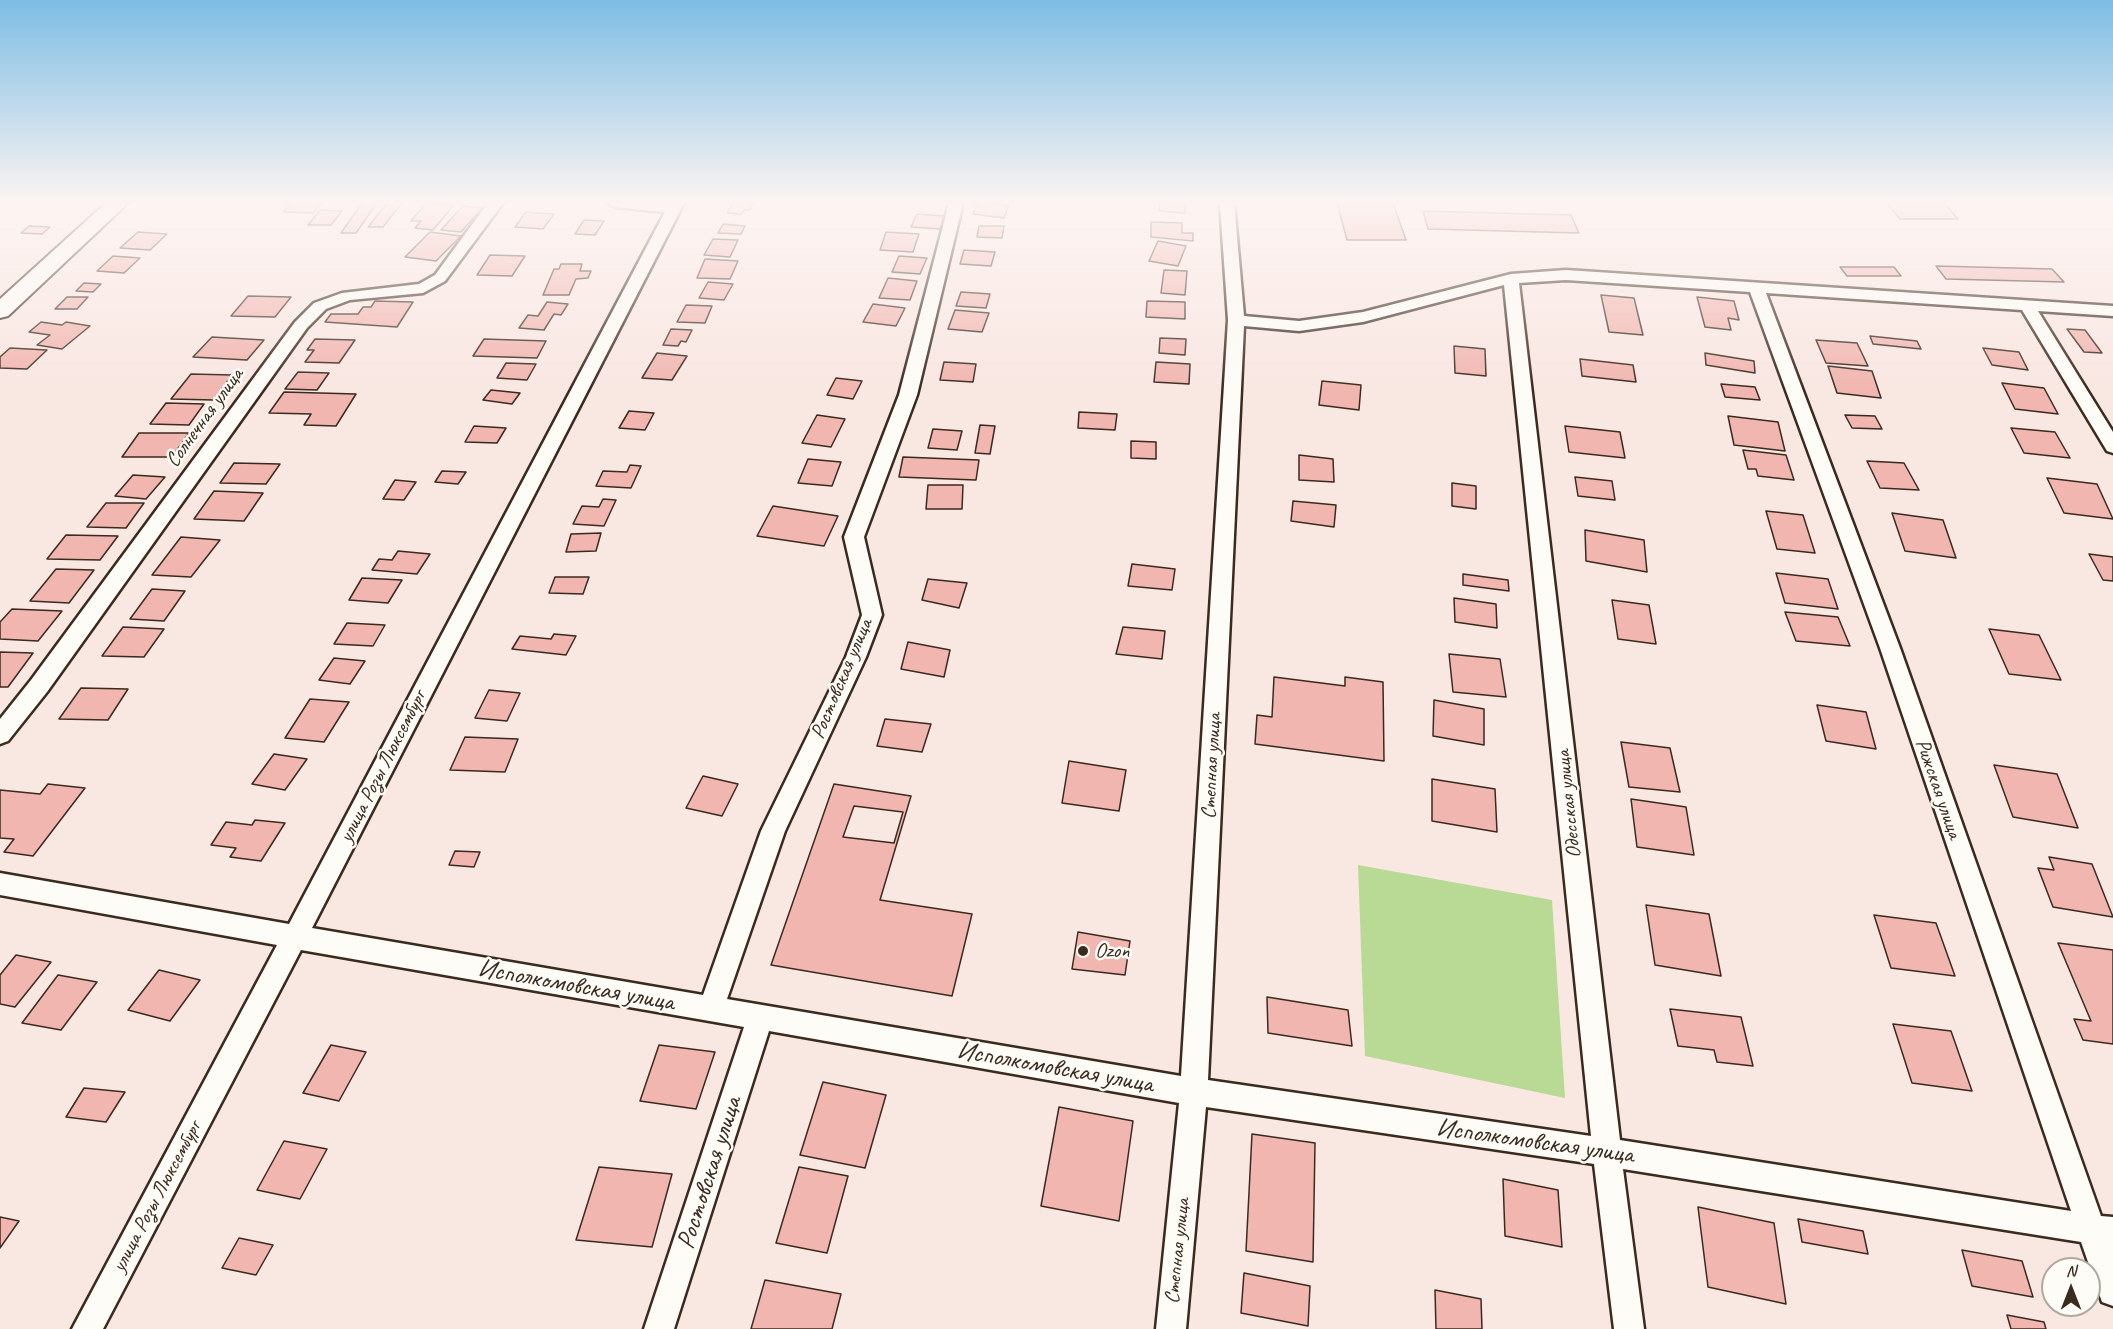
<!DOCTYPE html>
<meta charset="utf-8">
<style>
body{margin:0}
#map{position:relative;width:2113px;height:1329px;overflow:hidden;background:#f9e7e2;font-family:Caveat,sans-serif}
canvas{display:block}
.north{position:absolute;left:2041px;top:1257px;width:60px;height:60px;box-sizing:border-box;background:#fdfcf7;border:2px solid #afa8a0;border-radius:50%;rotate:0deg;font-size:16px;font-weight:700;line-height:24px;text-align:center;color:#3b2a1e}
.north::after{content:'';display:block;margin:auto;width:21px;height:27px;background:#3b2a1e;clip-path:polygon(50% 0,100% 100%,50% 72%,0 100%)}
</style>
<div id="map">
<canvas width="2113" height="1329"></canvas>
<div class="north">N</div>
</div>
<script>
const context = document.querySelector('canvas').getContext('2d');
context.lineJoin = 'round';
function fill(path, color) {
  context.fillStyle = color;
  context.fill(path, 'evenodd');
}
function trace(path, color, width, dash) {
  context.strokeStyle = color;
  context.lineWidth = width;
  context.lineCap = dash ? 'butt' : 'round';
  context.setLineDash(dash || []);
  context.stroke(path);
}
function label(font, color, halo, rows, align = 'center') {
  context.font = font + ' Caveat,sans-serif';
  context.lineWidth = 5;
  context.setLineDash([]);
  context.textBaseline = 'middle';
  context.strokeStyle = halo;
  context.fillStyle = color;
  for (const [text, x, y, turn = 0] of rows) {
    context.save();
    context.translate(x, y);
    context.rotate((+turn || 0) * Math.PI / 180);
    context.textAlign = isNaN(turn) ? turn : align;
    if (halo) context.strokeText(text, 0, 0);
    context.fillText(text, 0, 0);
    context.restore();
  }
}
fill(new Path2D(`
 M1358,865l194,35 13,198 -200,-42z`), '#b9da94');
const building = new Path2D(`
 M291,203h31l-9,10 -30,-1z
 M362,203h15l-21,30h-15z
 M387,203h15l-19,24h-15z
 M426,203l28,2 -21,25 -18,-2 6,-7h-10z
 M733,203h21l-4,7h-6l-3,4 -14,-1z
 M977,203h11l21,2 -5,13 -31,-4z
 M1160,203h26l-1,10 -26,-2z
 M1337,203h56l13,37h-59z
 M1887,203h57l14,16h-58z
 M463,206l19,2 -21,24 -20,-2z
 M320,210l22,1 -11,14h-23z
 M1423,211l148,4 8,18 -151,-4z
 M526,212l28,2 -11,15 -28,-2z
 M917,214l28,2 -5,13 -29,-2z
 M584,220l20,1 -9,14 -20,-1z
 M1151,222l31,1v10h11v8l-42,-4z
 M723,224l22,2 -4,8 -23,-1z
 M29,226l21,1 -8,7 -21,-1z
 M979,226h25l-2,12 -25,-1z
 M138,232l29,2 -17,16 -30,-2z
 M430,232l31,4 -25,25 -31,-4z
 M886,232l33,2 -6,18 -33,-2z
 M713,239l25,1 -8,17 -26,-2z
 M1158,241l28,5 -8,20 -29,-5z
 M964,250l31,2 -4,14 -31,-2z
 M490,255l35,1 -13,20 -35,-1z
 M113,256l27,2 -16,15 -27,-2z
 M899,256l28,2 -7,16 -28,-2z
 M705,259l33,2 -8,18 -33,-1z
 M561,264h21l-2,7h11l-3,7 -12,1 -7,16h-26l11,-26h5z
 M1936,266l116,3 12,13 -118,-3z
 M1840,267h54l7,9h-54z
 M1164,270l23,1 -2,24 -24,-2z
 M888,278l29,3 -7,19 -31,-2z
 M708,282l25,2 -9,16 -25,-2z
 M84,283l17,1 -8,8 -17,-1z
 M961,292l29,2 -4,14 -30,-2z
 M1601,295l33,3 9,37 -34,-3z
 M248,296l43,1 -16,20 -44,-1z
 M67,297h21l-11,12h-22z
 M1697,297l37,4 5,19 -11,-2 3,12 -26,-3z
 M375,301l38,1 -16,25 -72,-5 6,-8h27l5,-7h8z
 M1147,301l38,1v17l-39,-2z
 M547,302l21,2 -7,11 -7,-1 -10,16 -25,-2 9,-13 10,1z
 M873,304l32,4 -9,18 -33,-4z
 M686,305l26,1 -7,17 -28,-1z
 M955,310l34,3 -7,19 -34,-3z
 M41,322l21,3 4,-3 24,4 -28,23 -25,-4 13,-10 -21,-3z
 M671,329l21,1 -6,12 -5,-1 -3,5 -15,-1z
 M2067,329l18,1 17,23 -18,-1z
 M1870,336l47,5 4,8 -48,-5z
 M212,337l52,3 -17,20 -54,-3z
 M1160,338l26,1 -1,16 -26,-2z
 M315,339l40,1 -16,23 -34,-1 9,-12h-7z
 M484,339l62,2 -9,17 -64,-2z
 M1816,340l41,3 11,23 -42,-3z
 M1454,346l31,3 1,27 -31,-3z
 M10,348l37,2 -20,19 -27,-1v-11z
 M1983,348l36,4 9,18 -36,-5z
 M657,353l30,3 -15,24 -30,-2z
 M1705,353l49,8 1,12 -49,-8z
 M1580,359l53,6 3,17 -54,-6z
 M944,362l32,2 -3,18 -33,-2z
 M1156,362l34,2 -1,20 -35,-2z
 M506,363l30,1 -9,16 -30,-2z
 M1828,366l44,5 9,27 -44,-5z
 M298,372l31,1 -12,17 -32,-1z
 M191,374l41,1 -18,25 -43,-1z
 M836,378l26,3 -9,18 -26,-4z
 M1322,381l39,4 -2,25 -40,-5z
 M2002,383l42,5 14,26 -43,-5z
 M1721,384l34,3 5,13 -35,-3z
 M491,390l29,3 -8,11 -29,-4z
 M284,392l72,2 -20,32 -32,-1 7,-11 -42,-1z
 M166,403l38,1 -15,21 -39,-1z
 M629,411l25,2 -9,17 -26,-2z
 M1079,412l38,2 -2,16 -37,-2z
 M817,415l28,4 -14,28 -29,-4z
 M1845,415l30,1 7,13 -30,-1z
 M1728,416l50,6 7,29 -51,-6z
 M980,425l15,1 -5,28 -15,-1z
 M474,426l32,2 -9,15 -32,-1z
 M1565,426l55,6 5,26 -56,-6z
 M2011,428l44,4 15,26 -46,-5z
 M933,429l29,2 -5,19 -29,-2z
 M139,433h50l-17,24h-50z
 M1131,441l25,1v17l-25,-1z
 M1743,450l43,5 8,25 -36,-4 -2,-7h-8z
 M1299,455l34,4 1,23 -35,-2z
 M903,457l76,3 -3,20 -77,-3z
 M808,459l33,3 -9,24 -34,-3z
 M1867,461l37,2 15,27 -39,-2z
 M234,463l46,1 -14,20 -46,-1z
 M630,465l11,1 -10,22 -35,-2 7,-15 24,1z
 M442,471l24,1 -8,12 -23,-2z
 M133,475l32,2 -19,22 -31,-3z
 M1575,477l37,4 3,19 -37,-4z
 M2047,478l50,6 16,35 -49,-6z
 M395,480l21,2 -12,18 -21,-1z
 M1452,483l24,3v23l-24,-3z
 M928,485h35l-1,24h-36z
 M214,491l49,2 -19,28 -50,-2z
 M603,499l13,1 -12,26 -31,-2 9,-18 17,1z
 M1293,501l43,4 -2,22 -43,-6z
 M106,503h38l-18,25 -39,-1z
 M773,506l65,10 -14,30 -67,-10z
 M1766,511l37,4 12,38 -38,-4z
 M1892,513l51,7 13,38 -51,-7z
 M1585,530l59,10 3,32 -61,-11z
 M601,533l-5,18 -30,1 5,-18z
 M66,535l52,1 -18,24 -53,-1z
 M181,537l39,3 -29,37 -39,-2z
 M398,551l32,3 -13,20 -45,-4 7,-11 13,1z
 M2089,554l24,3v24l-10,-1z
 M1132,564l43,5 -3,21 -44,-4z
 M56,569l38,1 -25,33 -39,-2z
 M1776,573l52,6 10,30 -53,-6z
 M1463,574l45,6 1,11 -46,-6z
 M555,577h34l-6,17 -34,-1z
 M362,578l40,2 -14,23 -39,-3z
 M928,579l39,4 -8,25 -37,-8z
 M152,589l33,2 -21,30 -34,-2z
 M1454,598l42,6 1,24 -42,-6z
 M1612,600l37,5 7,39 -38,-5z
 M12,609l50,2 -24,30 -38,-2v-17z
 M1785,612l53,5 12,29 -54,-5z
 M347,623l38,2 -12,21 -39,-2z
 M123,627l41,2 -20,28 -42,-1z
 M1123,627l42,4 -3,28 -46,-5z
 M1989,629l50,6 22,45 -52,-6z
 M554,634l22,2 -10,19 -54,-6 8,-13 31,3z
 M908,642l42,8 -6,27 -43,-8z
 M0,652l33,1 -25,34h-8z
 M1449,654l51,5 6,38 -53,-5z
 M334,658l31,3 -15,23 -31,-4z
 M1274,677l71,9v-9l38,5 1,79 -129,-17 2,-29 15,2z
 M81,688l47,1 -20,31 -49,-1z
 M489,690l31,3 -13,28 -32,-3z
 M310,699l39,3 -25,40 -39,-4z
 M1434,700l50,9v36l-51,-9z
 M1817,705l49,7 10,37 -50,-8z
 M885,719l46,5 -9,28 -45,-6z
 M465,737l53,2 -13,33 -55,-2z
 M1621,742l49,6 10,44 -51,-5z
 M274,754l33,5 -22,31 -33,-6z
 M1069,761l57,9 -7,41 -57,-8z
 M1994,765l63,9 21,54 -65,-11z
 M703,776l35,8 -16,32 -36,-8z
 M1432,779l63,10 2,43 -65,-11z
 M48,784l37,4 -52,68 -29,-4 10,-13 -14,-1v-48l40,4z
 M834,784l77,12 -31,104 92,14 -20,82 -181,-31z
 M1631,799l55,8 8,48 -57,-8z
 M854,806l49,6 -9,31 -51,-6z
 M255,820l30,3 -24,38 -31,-4 6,-9 -25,-3 15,-23 26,3z
 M455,851l25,1 -6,15 -25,-2z
 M2049,857l43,7 21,53 -60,-10 -15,-39 16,2z
 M1646,905l63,9 12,62 -66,-11z
 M1874,915l62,8 19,53 -64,-8z
 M1078,932l52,9 -5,34 -53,-6z
 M2058,943l55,7v94l-30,-4 -9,-21 17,2z
 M16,955l35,7 -36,45 -15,-3v-29z
 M159,970l41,10 -30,41 -42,-11z
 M58,975l39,7 -36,48 -39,-7z
 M1267,997l81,13 4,36 -84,-13z
 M1670,1009l71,8 12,49 -36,-4 -3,-12 -36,-4z
 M1893,1024l58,7 21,60 -60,-8z
 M331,1045l35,7 -27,49 -36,-8z
 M659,1045l56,7 -19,57 -56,-8z
 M823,1082l63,13 -21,73 -65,-13z
 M84,1088l41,4 -19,30 -40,-5z
 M1059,1107l74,14 -14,100 -78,-15z
 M1252,1134l63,9 -2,119 -67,-11z
 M284,1141l43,8 -27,50 -43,-9z
 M599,1167l73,7 -20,73 -76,-7z
 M799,1167l49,9 -21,77 -51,-10z
 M1503,1179l55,11 4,57 -57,-11z
 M1698,1207l76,16 12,81 -78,-17z
 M0,1217l19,4 -19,27z
 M1798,1219l65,12 5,23 -66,-12z
 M239,1238l34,7 -17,30 -34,-7z
 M1962,1250l60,11 11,36 -61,-11z
 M1244,1273l66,13 -2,40 -67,-13z
 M765,1280l76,14 -9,35h-81z
 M1435,1290l46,9 1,30h-46z
 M2007,1315l37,7 2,7h-35z`);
fill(building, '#f1b6b0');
trace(building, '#3b2a1e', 1.5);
const street = new Path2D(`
 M488,203h15l-58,78 -22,12 -73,7 -24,9 -19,19 -260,364 -39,49 -8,3v-25l31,-39 264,-358 19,-19 28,-10 77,-9 16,-9z
 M608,203h76l-372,725 391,67 58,-164 85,-174 16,-42 -18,-78 55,-142 50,-192h14l-46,192 -53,142 18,78 -16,42 -81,174 -58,168 454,77 47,-756 -8,-117h14l10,113 55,5 64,-9 148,-38 55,-4 547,36v10l-75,-5 75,121v21l-6,-2 -85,-141 -256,-17 134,355 201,568 12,1v89l-11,-4 -21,-60 -458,-73 21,160h-30l-20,-165 -388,-57 -20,222h-30l23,-226 -410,-72 -95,298h-30l100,-302 -443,-77 -198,379h-31l205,-384 -277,-50v-22l289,51 376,-712 -50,-5zM1566,280l184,12 130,356 191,563 -451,-71 -101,-857zM1504,285l87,851 -383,-56 36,-754 55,5 64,-9z`);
const secondary = new Path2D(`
 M106,203h22l-120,113 -8,2v-19z`);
trace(street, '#3b2a1e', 5);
trace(secondary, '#3b2a1e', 4);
fill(street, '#fdfcf7');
fill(secondary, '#fdfcf7');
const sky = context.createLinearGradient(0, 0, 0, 389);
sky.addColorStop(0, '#7dbde4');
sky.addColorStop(0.52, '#fcf4f2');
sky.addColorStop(1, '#fcf4f200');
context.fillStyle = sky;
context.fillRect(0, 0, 2113, 389);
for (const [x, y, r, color] of [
 [1083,951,6,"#3b2a1e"]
]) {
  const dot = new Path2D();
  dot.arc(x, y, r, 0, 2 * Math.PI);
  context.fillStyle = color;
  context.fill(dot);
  trace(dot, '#fdfcf7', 2);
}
label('21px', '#3b2a1e', '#fdfcf7', [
 ["Солнечная улица",205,418,-54],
 ["Ростовская улица",842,679,-67],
 ["Степная улица",1212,766,-87],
 ["улица Розы Люксембург",383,767,-63],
 ["Рижская улица",1938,789,71],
 ["Одесская улица",1569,804,-96],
 ["улица Розы Люксембург",157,1197,-62],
 ["Степная улица",1178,1251,-84]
]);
label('21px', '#3b2a1e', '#fdfcf7', [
 ["Ozon",1095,951]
], 'left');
label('26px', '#3b2a1e', '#fdfcf7', [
 ["Исполкомовская улица",576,986,10],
 ["Исполкомовская улица",1055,1068,10],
 ["Исполкомовская улица",1535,1142,8],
 ["Ростовская улица",710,1173,-72]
]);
</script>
